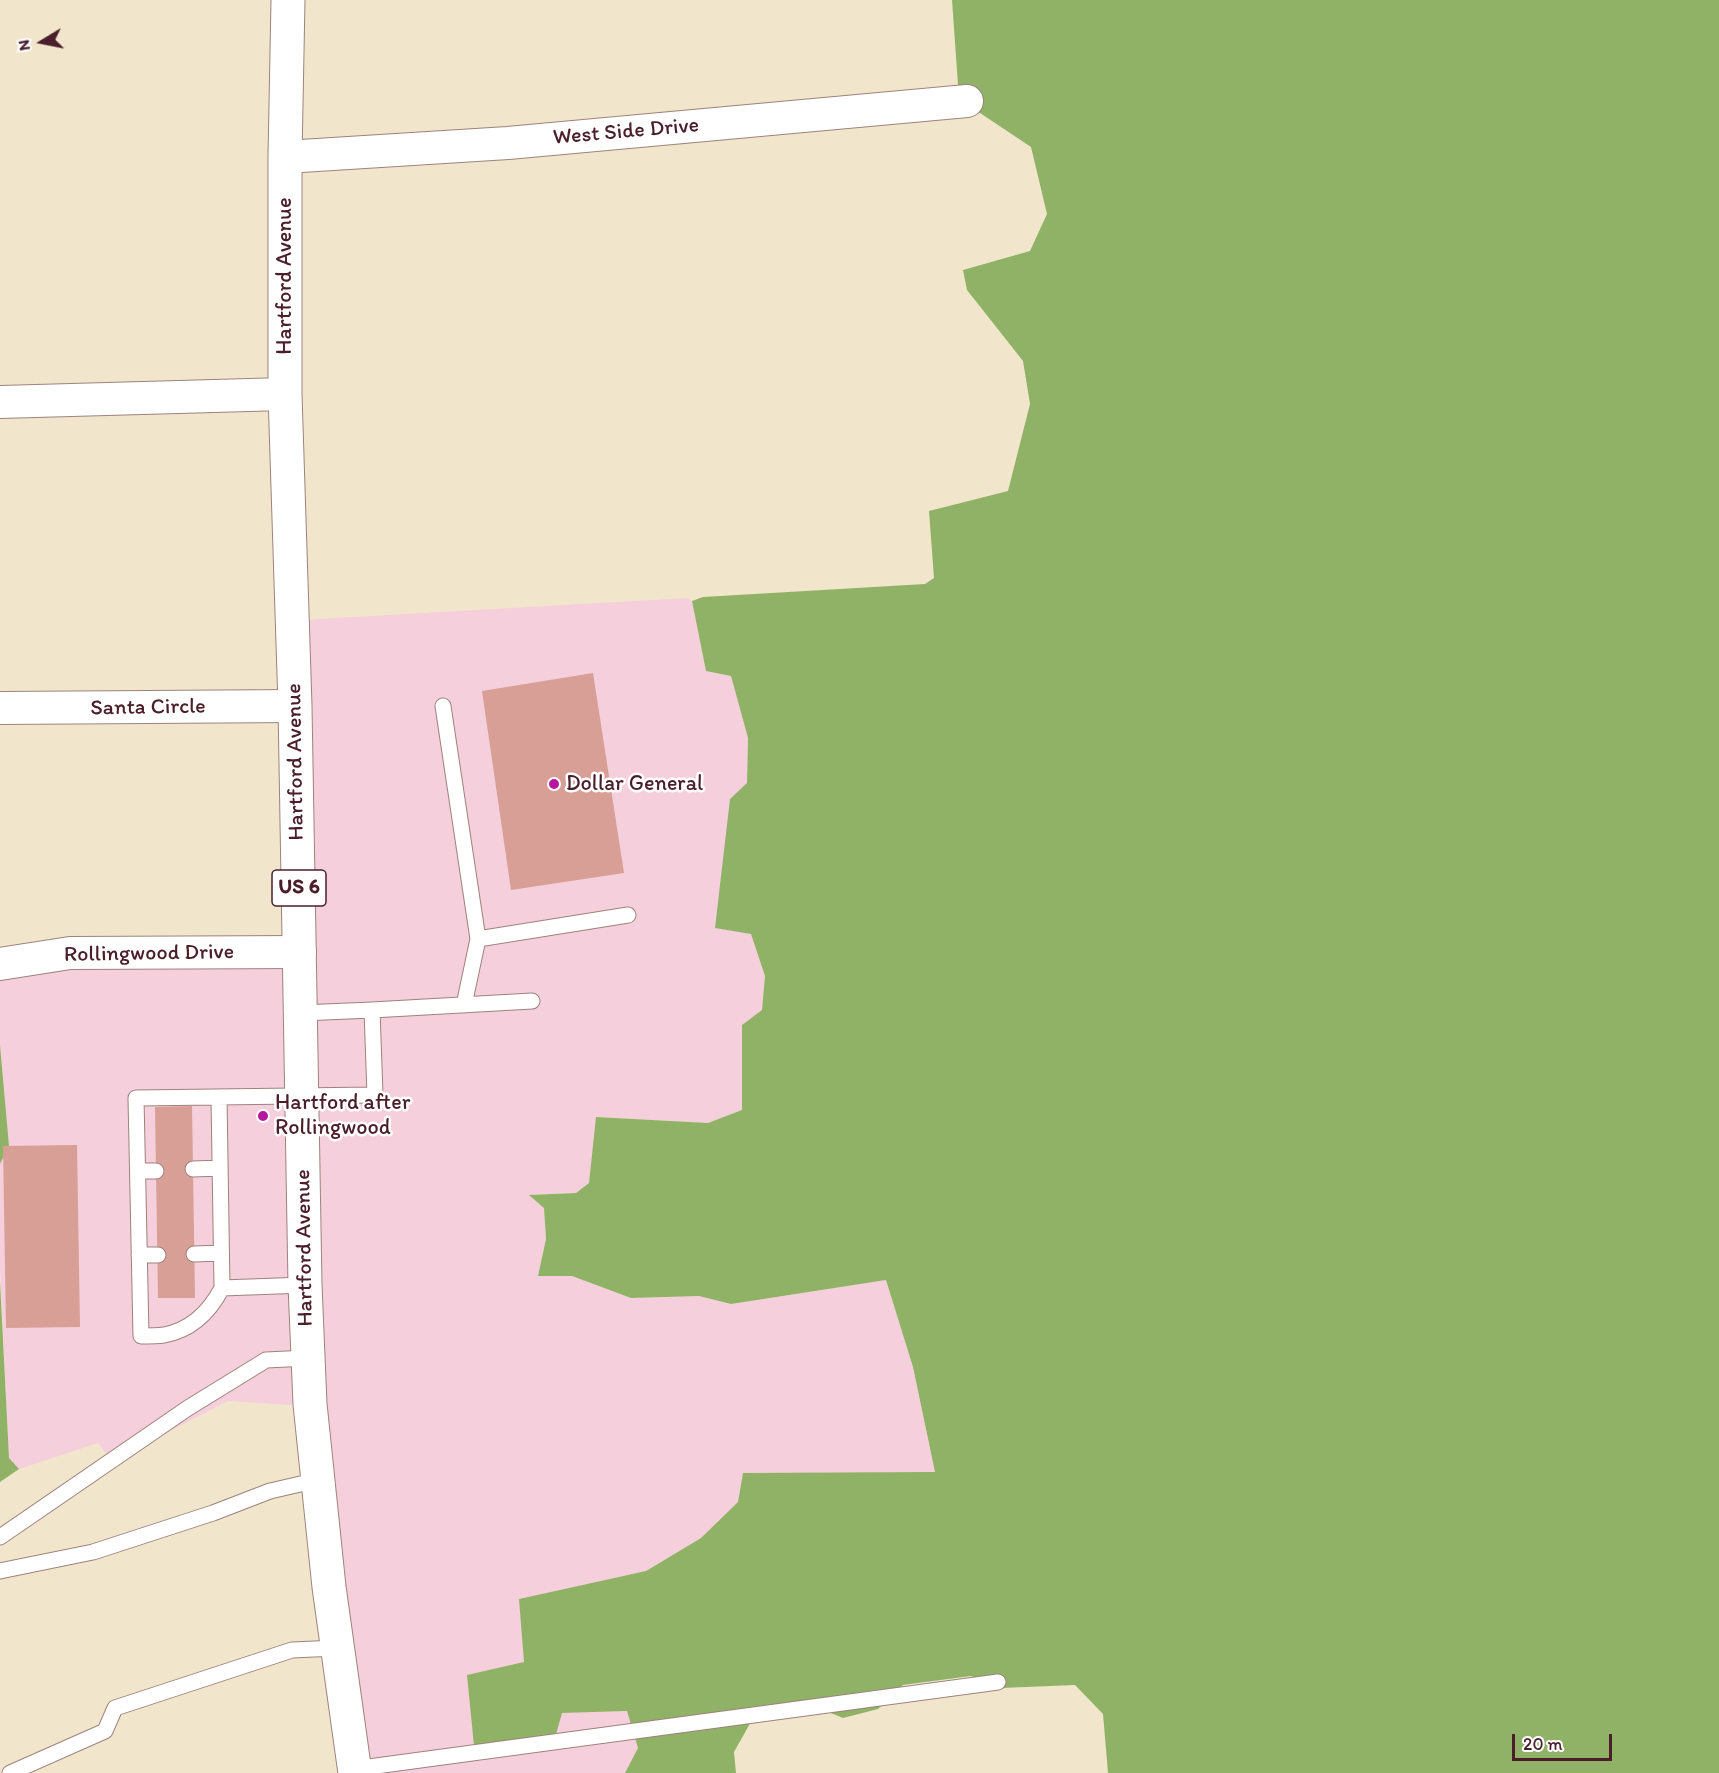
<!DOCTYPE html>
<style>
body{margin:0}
#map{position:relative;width:1719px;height:1773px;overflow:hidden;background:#f1e6cc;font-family:Itim,sans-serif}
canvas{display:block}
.north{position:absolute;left:12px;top:12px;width:60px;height:60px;-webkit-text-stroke:4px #fff;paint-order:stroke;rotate:260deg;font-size:16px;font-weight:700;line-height:24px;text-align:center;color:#4a1f2b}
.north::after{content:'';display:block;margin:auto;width:21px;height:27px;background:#4a1f2b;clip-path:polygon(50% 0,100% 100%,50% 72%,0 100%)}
.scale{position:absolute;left:1512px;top:1734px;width:100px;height:27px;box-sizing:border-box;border:3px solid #4a1f2b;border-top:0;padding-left:8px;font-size:18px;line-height:21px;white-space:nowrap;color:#4a1f2b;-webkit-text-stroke:4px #fff;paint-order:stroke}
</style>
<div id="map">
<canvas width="1719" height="1773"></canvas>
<div class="north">N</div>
<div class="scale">20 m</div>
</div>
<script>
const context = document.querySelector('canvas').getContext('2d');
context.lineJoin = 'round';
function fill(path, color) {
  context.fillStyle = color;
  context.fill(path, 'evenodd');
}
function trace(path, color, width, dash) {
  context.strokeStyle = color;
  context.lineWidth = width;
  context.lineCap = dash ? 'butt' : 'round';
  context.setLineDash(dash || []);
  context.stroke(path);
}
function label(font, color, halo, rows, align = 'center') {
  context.font = font + ' Itim,sans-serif';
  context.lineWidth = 5;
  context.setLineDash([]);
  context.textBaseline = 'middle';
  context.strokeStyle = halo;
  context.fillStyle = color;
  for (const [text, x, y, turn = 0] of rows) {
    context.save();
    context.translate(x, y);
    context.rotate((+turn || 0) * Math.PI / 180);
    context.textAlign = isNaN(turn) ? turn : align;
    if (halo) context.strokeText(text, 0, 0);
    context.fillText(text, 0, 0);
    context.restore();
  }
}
fill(new Path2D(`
 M688,598l4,3 14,70 25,5 17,62 -1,45 -32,144 36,7 14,42 -3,35 -20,14v85l-34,13 -111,-6 -8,66 -13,10 -46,2 14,13 2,31 -8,37h34l59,22 68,-2 32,8 155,-24 27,87 22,106h-191l-6,29 -37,36 -55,33 -126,28 42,114 66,-2 10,37 -13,25h-259l-45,-366 -93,-6 -95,49 -24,8 -11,-15 -79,26 -10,-11 -9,-189v-105l9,-18 -9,-101v-82l308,-13 -1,-329 10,-2z`), '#f5cfdb');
fill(new Path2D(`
 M952,0h767v1773h-611l-5,-59 -28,-29 -74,3 -30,-12 -68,9 -25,24 -35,9 -34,-14 -57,16 -18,32 2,21h-111l13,-25 -11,-37 -65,2 -7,25 -81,8 -7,-71 57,-13 -5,-63 127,-28 55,-33 37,-36 5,-29 192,-1 -22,-105 -27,-87 -155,24 -32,-8 -68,2 -59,-22h-34l8,-37 -2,-31 -15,-13 47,-2 13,-10 7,-66 112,6 34,-13v-85l20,-15 3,-34 -14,-42 -36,-6 15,-129 17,-16 1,-45 -17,-62 -25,-5 -14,-70 11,-4 222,-13 9,-6 -5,-67 79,-20 22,-87 -7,-43 -56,-71 -4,-20 67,-19 17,-37 -16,-67 -72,-48z
 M0,1045l9,101 -9,18z
 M0,1281l9,177 10,11 -19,13z`), '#90b266');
fill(new Path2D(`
 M593,673l31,200 -113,17 -29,-199z
 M192,1106l3,192h-37l-3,-191z
 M77,1145l3,182 -74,1 -3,-182z`), '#d79f95');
const service = new Path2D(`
 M443,706l35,233 -14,66
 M478,939l150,-24
 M301,1013l71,-3 160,-9
 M219,1097l3,191
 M193,1169l27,-1
 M138,1171h18
 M194,1254l27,-1
 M139,1255h19
 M305,1285l-83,3c-12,23 -31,42 -58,47 -7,1 -16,1 -23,1l-5,-238 239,-3 -3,-85
 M0,1537l188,-129 78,-48 42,-2
 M0,1571l93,-19 120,-39 57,-22 48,-11
 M354,1769l644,-87
 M10,1773l95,-42 10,-23 177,-58 45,-2`);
const minor = new Path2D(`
 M285,157l223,-14 459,-42
 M0,402l285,-8
 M0,708l295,-2
 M0,964l70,-11 230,-1`);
const trunk = new Path2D(`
 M288,0l-3,157v237l10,312 10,579 5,119 19,183 26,186`);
trace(service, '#9e827c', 17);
trace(minor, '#9e827c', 34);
trace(trunk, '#9e827c', 35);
trace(service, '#fff', 15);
trace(minor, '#fff', 32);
trace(trunk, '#fff', 33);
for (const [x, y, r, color] of [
 [554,784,6,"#b5179e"],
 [263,1116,6,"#b5179e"]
]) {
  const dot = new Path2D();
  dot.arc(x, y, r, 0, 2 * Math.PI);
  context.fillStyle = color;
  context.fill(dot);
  trace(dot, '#fff', 2);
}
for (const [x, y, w] of [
 [299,888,54]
]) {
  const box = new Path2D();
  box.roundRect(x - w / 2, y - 18, w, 36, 4.5);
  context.fillStyle = '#fff';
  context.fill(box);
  trace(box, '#4a1f2b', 1.5);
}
label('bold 21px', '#4a1f2b', null, [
 ["US 6",299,888]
]);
label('22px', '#4a1f2b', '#fff', [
 ["West Side Drive",626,132,-5],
 ["Hartford Avenue",285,276,-90],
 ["Santa Circle",148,708,-1],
 ["Hartford Avenue",296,762,-91],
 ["Rollingwood Drive",149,954,-1],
 ["Hartford Avenue",305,1248,-91]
]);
label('22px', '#4a1f2b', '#fff', [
 ["Dollar General",566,784],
 ["Hartford after",275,1103],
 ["Rollingwood",275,1128]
], 'left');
</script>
